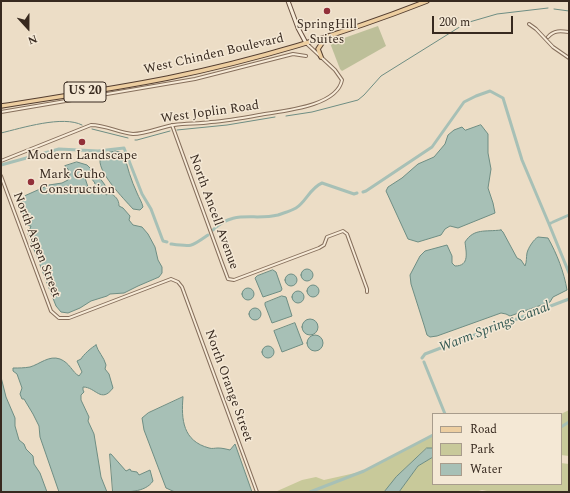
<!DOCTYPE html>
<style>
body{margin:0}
#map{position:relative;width:570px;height:493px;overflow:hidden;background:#ecddc6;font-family:Spectral,serif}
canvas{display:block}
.frame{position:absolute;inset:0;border:2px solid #37291f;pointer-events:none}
.legend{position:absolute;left:432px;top:413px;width:130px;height:72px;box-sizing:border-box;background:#f4e8d5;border:1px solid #a89c8c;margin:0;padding:5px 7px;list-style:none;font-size:12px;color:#37291f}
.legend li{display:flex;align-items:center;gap:8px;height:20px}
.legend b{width:20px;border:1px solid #a89c8c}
.north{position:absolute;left:8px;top:8px;width:40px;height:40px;-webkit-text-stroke:3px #f4e8d5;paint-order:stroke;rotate:159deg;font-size:11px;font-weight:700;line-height:16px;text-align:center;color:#37291f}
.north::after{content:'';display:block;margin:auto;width:14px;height:18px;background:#37291f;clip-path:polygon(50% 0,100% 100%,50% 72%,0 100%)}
.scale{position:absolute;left:432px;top:16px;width:81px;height:18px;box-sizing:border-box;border:2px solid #37291f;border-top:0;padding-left:5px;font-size:12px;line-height:14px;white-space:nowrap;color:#37291f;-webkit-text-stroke:3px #f4e8d5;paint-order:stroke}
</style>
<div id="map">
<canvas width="570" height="493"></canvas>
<div class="frame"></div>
<ul class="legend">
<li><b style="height:5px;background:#edcea0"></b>Road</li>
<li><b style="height:11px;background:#c8c99a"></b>Park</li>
<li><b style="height:11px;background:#a7c0b6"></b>Water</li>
</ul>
<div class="north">N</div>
<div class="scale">200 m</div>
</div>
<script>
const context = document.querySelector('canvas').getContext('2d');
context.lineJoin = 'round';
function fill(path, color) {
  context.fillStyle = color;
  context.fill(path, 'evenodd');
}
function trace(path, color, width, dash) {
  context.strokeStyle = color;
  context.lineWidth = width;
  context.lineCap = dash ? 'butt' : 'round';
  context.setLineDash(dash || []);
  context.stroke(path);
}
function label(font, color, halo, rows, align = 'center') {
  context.font = font + ' Spectral,serif';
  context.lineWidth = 3;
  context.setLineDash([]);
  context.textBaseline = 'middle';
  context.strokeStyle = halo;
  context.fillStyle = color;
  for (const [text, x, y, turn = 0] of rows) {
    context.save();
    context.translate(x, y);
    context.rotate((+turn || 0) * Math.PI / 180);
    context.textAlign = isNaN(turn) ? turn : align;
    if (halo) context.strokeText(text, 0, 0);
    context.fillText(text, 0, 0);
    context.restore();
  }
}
fill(new Path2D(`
 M569,410v46l-8,-1v-41z
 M433,435v13h-6c-16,14 -30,28 -43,44h-109l27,-12 14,-3 8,3 40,-9z
 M433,457v27h128v-21l8,1v28h-77l-10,-2 -7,2h-76l19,-26z`), '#c8c99a');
fill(new Path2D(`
 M378,26l8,20 -44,25 -2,-2 -10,-26z`), '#bdbf99');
const water = new Path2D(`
 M481,125l7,9v19l3,16 -3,19 5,15 2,10 -37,15 -8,-2 -5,3 -4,6 -23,7 -10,-3 -22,-48 2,-4 14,-9 16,-14 16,-7 11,-13 3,-9 6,-5 8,-3 3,3z
 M115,151l9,2c3,14 7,27 13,40 2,5 5,9 6,14l-3,3 -7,-1c-8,-9 -39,-40 -32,-52 2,-4 9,-5 14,-6z
 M77,162l10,3 4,4 -2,6 -3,1 -1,2 3,9 3,1 3,-2 1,-3 -4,-5 5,-5 9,12 -1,7 2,3 4,-2c5,3 9,6 9,13l4,2 7,8 -1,4 4,5 9,2 6,7 7,13 3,13 4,7v6l-3,4 -21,9 -14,7 -14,1 -3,2 -16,5 -11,7 -12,5 -7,-1 -5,-6 -28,-72 3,-8 -5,-1 -2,-4 1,-3 -3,-7v-14l27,-12 13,-2 6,-3 2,-6 -2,-5 -3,-3z
 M501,230l2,2 14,26 4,2 4,6c2,-5 1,-8 2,-13 1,-5 7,-14 11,-16l10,1c9,16 16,34 19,52l-14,7 -3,5 -40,14 -4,-2 -5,-1 -64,23 -7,1 -3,-2 -3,-10 -13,-41 -1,-9 10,-19 5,-5 22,-6 5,11v7l3,3c15,0 11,-14 10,-24 9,-14 20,-10 36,-12z
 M301 275a6 6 0 1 1 12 0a6 6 0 1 1-12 0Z
 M273,270l3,2 6,17 -1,2 -18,6 -8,-19 2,-2z
 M285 280a6 6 0 1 1 12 0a6 6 0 1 1-12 0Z
 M307 291a6 6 0 1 1 12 0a6 6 0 1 1-12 0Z
 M242 294a6 6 0 1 1 12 0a6 6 0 1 1-12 0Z
 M292 297a6 6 0 1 1 12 0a6 6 0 1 1-12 0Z
 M282,296l4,1 6,19 -20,7 -7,-18v-2z
 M249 314a6 6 0 1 1 12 0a6 6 0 1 1-12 0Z
 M302 327a8 8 0 1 1 16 0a8 8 0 1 1-16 0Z
 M295,323l8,21 -21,8 -8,-21z
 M307 343a8 8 0 1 1 16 0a8 8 0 1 1-16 0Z
 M96,345c2,7 8,12 10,20l-1,4 4,5 4,14c-12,16 -17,-1 -30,-1v3l1,2 -3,3v5l8,17 -1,4 6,13 7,43 6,15h-48l-19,-55 -1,-11 -6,-12 -9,-15h-2l-2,-5 2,-6 -5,-14 -4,-3v-3c6,0 11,0 17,-1 10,-3 19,-12 30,-8 10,4 12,13 19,17l3,-4 -5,-11 4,-2c2,-4 11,-12 15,-14z
 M262 352a6 6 0 1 1 12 0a6 6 0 1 1-12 0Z
 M1,377l5,20 9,21v8l4,14 5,4 2,5 7,7 1,8 6,9 7,19h-46z
 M183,397c-2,23 0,44 26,51 3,1 6,0 9,0 4,0 8,1 12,2l5,-6 17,48h-77l-9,-4 -22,-58 -2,-12 6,-5z
 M427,448h6v9l-15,9 -19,26h-15l12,-15z
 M110,454h1l15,17 4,-2 1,2 6,1 2,3 11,-5 3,11c-8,12 -27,11 -40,11z`);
fill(water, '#a7c0b6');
trace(water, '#6e8d83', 1);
trace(new Path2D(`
 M554,9l15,2
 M286,116l26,-4 46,-12 6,-5 17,-19 85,-53 31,-9 51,-6
 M92,129l36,9
 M177,130l50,-5 48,-8
 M1,133c21,-5 62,-18 81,-8
 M135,140h2l33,-9`), '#6e8d83', 1);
trace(new Path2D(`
 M1,165l58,-16 39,2 26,-3 18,46 9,15 12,32 4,1
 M363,192l3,-1 66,-44 32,-45 12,-6 14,-5 13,7 19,62 27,64 2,-1
 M553,222l16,-7
 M549,224l20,49
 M213,230c21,-21 41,-9 65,-15 5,-2 13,-4 18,-7 10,-6 14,-20 26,-25l32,11 3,-1
 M171,244c21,3 20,3 37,-9
 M422,358l3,-4 144,-55
 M424,362l21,52
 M561,427l8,-5
 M310,492l54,-21 69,-36`), '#a7c0b6', 3);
const minor = new Path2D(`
 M529,24l7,5 17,18 16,11
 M548,37c6,-7 13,-6 21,-5
 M1,112l194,-33 98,-25 13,2
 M172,125l50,138 6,16 6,1 85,-32 5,-3 3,-8 16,-6 4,3 20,55v3
 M1,161l90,-36c15,0 28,8 42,9 14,0 27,-7 41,-9 13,-2 25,-1 37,-3 16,-1 32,-4 48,-7 22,-4 78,-8 83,-35l-7,-10 -29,-27
 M1,176l50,135 8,7h10l102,-39 7,3 4,5 75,205`);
const secondary = new Path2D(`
 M288,1l10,27 8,15`);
const primary = new Path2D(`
 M321,57l-3,-8 8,-12
 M1,106c56,-9 112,-17 167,-28 88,-18 175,-44 259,-77`);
trace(minor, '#866f5c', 4);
trace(secondary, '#685040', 5);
trace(primary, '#543e30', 5.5);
trace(minor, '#f7ebd8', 2);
trace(secondary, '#f7ebd8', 3);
trace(primary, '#edcea0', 3.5);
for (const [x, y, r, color] of [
 [327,11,4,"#923039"],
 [82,142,4,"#923039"],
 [31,182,4,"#923039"]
]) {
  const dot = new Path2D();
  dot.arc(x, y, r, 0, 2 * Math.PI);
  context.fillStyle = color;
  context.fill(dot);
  trace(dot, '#f4e8d5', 1.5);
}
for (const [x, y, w] of [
 [85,92,42]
]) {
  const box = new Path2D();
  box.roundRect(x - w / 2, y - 10, w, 20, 3);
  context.fillStyle = '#f4e8d5';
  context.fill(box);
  trace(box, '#37291f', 1);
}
label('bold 12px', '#37291f', null, [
 ["US 20",85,92]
]);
label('13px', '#37291f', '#f4e8d5', [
 ["SpringHill",327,25],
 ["Suites",327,40],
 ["Modern Landscape",82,156],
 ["Mark Guho",39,175,"left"],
 ["Construction",39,190,"left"]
]);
label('13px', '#37291f', '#f4e8d5', [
 ["West Chinden Boulevard",214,55,-13],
 ["West Joplin Road",210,113,-8],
 ["North Ancell Avenue",213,212,70],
 ["North Aspen Street",36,245,69],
 ["North Orange Street",228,386,70]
]);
label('italic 14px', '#305650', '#f4e8d5', [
 ["Warm Springs Canal",495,328,-21]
]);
</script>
